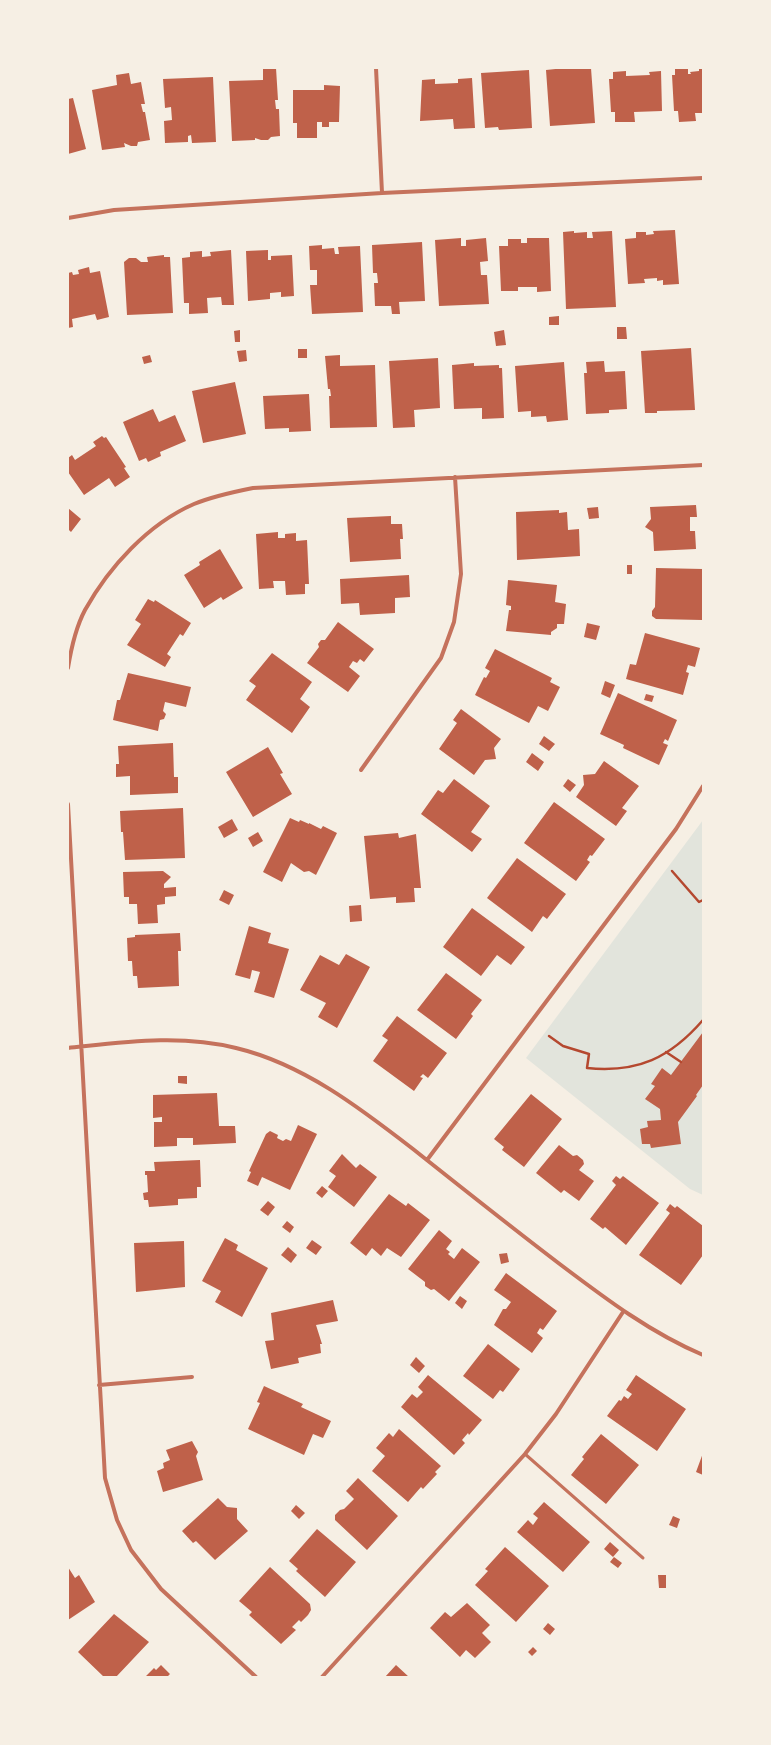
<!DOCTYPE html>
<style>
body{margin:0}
#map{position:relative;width:771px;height:1745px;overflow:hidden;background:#f6efe4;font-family:"Alegreya Sans",sans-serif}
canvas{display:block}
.frame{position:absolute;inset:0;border:69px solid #f6efe4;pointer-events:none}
</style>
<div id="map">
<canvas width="771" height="1745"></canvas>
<div class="frame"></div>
</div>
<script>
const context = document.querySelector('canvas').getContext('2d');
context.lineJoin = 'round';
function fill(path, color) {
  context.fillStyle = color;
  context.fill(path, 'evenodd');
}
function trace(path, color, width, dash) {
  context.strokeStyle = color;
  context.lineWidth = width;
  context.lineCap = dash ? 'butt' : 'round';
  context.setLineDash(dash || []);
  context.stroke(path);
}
fill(new Path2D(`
 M703,820v375l-13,-6 -164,-131z`), '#e2e4dc');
fill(new Path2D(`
 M263,68h13l2,32h-3l1,9h3l1,27 -9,1 -3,3h-7l-6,-2v2l-23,1 -3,-60 34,-1z
 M565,68h26l4,55 -45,3 -4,-56z
 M699,68h4v45h-8l1,8 -17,1 -1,-11h-4l-2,-36h3v-6h13v5h3l-1,-2 9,-1z
 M529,70l3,58 -33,2 -1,-3 -13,1 -4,-55z
 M626,71v5l24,-1 -1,-3 12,-1 1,40 -28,1 1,10h-20v-10h-4l-2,-33h4v-7z
 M129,73l2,11 10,-2 4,22h-4l2,8h2l5,28 -12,2 -1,4h-6l-7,-3 1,4 -23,3 -10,-60 25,-5 -1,-10z
 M213,77l3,65 -24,1 -1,-8 -3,1v6l-23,1 -1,-22 8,-1 -1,-13 -6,1 -2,-29z
 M472,78l3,50 -21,1 -1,-10 -33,2 2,-41 13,-1v5l23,-1v-4z
 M324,85l16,1 -1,36h-10v5h-7v-5h-5v16h-20v-15h-4v-33h31z
 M73,98l13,51 -18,5v-55z
 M675,230l4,54 -16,1v-5l-6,1v-3l-13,1 1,4 -17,1 -3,-45 11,-1v-6h10v3l8,-1 -1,-3z
 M574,231v2l13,-1v6h6l-1,-6 20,-1 4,76 -50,2 -3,-77z
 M461,238v8h5v-6l20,-2 2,23 -8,1 1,13h6l2,29 -50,2 -4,-66z
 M527,238h22l2,53 -14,1v-5h-19v4h-17l-2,-45h9v-7h13v4h6z
 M422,242l3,59 -26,1 1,12h-8l-1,-8h-16l-1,-23h4l-1,-10h-4l-1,-28z
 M322,245v4l12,-1 1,6h4l-1,-7 22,-1 3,66 -51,2 -2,-29h7v-15h-7l-1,-24z
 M231,250l3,55h-12l-1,-8 -14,1 1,15 -19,1v-11h-5l-2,-45 8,-1v-5l12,-1v6l9,-1 -1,-4z
 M268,250v10h3v-4l21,-1 2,41 -13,1v-5l-11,1v6l-22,2 -2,-50z
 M164,255v2h6l3,56 -46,2 -3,-53 5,-4h7l5,4h7l-1,-5z
 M89,267l1,6 10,-2 9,46 -12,3 -2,-6 -23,5 1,8 -5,1v-55l4,-1 1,3 6,-1 -1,-4z
 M559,316v9h-10v-8z
 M617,327h9l1,12h-10z
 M240,330v12h-5l-1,-11z
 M504,330l2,15 -10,1 -2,-14z
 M691,348l4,62 -38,1v2h-12l-4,-62z
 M298,349h9v9h-9z
 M246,350l1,11 -8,1 -2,-11z
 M150,355l2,7 -8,2 -2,-7z
 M340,355v11l35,-1 2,62 -47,1 -1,-32h2l-1,-7h-2l-3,-33z
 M438,358l2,50 -26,2 1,17 -22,1 -4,-67z
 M604,361l1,11 20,-1 2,38 -18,1v3l-23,1 -2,-41h3l-1,-11z
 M564,362l4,58 -21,2 -1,-6 -15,1v-6l-13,1 -3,-46z
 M474,363v3l25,-1v3h3l2,50 -22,1v-11l-28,1 -2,-44z
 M235,382l11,52 -43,9 -11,-52z
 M309,394l2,37 -22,1v-4l-24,1 -2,-33z
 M153,409l6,13 16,-7 11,26 -26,11 1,4 -13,6 -2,-4 -7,3 -16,-39z
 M102,436l2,2 2,-1 20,30 -2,1 6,9 -15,10 -6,-9 -25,17 -16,-23v-14l4,-3 3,5 21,-14 -3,-4z
 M696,505l1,12h-7v14h5l1,18 -42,2 -1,-19 -8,-5 6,-8 -1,-12z
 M598,507l1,11 -10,1 -2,-11z
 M68,508l13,11 -10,13 -3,-3z
 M559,510v3l8,-1 1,18 11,-1 1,27 -63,4 -1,-48z
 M391,516v8h11l1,15h-3l1,20 -51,3 -3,-44z
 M278,532v6h7v-4l11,-1v8l11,-1 2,44h-4v10l-19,1 -1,-14h-12l1,7 -15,1 -3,-55z
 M220,549l23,39 -20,12 -2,-3 -17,11 -20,-33 16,-10 -1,-3z
 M627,565h5v9h-5z
 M656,568l47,1 -1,51 -46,-1 -4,-3v-5l3,-4z
 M409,575l1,22 -15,1v15l-35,2 -1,-12 -18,1 -1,-25z
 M508,580l49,5 -2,17 11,2 -2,20h-7v4l-6,4v3l-45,-4 3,-21h2v-4l-5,-1z
 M148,599l6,3 1,-2 36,23 -8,13 -3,-2 -13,20 4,3 -6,10 -38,-22 14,-21 -6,-4z
 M338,622l36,27 -10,13 -4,-3 -3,4 -4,-2 -4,6 11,9 -12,16 -41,-29 12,-16 -1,-3 3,-4h4z
 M587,623l13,3 -4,14 -12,-3z
 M645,633l55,15 -5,19 -7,-2 -2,7 3,1 -6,22 -57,-16 4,-15 6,1z
 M495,649l57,29 -2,4 10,5 -12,24 -10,-5 -9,17 -54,-28 9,-18 2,1 4,-7 -5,-3z
 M272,653l40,29 -12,17 10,8 -18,26 -46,-33 10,-14 -7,-5z
 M128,673l63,14 -5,20 -21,-5 -2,9 3,3 -2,5 -4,1 -2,11 -45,-11 4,-20h3z
 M605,681l10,4 -5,13 -9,-4z
 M618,693l59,27 -9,21 -3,-2 -2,4 5,2 -9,20 -36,-17 1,-3 -24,-11z
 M646,694l8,2 -2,6 -8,-2z
 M461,709l40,30 -7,9 2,11 -11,1 -11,15 -35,-26 18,-26 -4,-3z
 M544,736l11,8 -6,7 -10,-7z
 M173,743l1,34h4v16l-48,2v-19l-14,1v-13h3l-1,-18z
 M268,747l15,26 -3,1 12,20 -39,23 -27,-45z
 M532,753l12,9 -6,9 -12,-9z
 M604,761l35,25 -17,22 5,3 -11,15 -40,-29 8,-12 -1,-10 12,-1z
 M454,779l36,27 -19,26 11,7 -10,13 -51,-38 17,-24 5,3z
 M568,779l8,6 -6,7 -7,-6z
 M554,802l51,37 -13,17 -2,-1 -3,5 3,2 -14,19 -52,-38z
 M183,808l2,50 -60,2 -2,-28h-2l-1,-21z
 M290,818l9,4 1,-2 9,4v-1l12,6 2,-3 14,7 -21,42 -7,-4 -5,1 -13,-9 -9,19 -19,-10z
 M232,819l6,11 -14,8 -6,-11z
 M258,832l5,9 -10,6 -5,-9z
 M398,833l1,5 17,-4 5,54h-7l1,14 -19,1v-6l-26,2 -6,-63z
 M517,858l49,36 -19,25 -4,-3 -11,16 -45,-34z
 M163,871l8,6 -7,7v4l12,-1v9l-11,1v7l-8,1 1,18 -20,1 -1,-20h-8v-7h-5l-1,-25z
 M224,890l10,5 -5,10 -10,-5z
 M361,905l1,16 -12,1 -1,-16z
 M472,908l53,39 -14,18 -14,-10 -16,21 -38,-29z
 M249,926l22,7 -3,10 21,6 -15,49 -20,-6 6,-20 -8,-2 -2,9 -15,-4z
 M180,933l1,18h-3l1,35 -41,2 -1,-12h-4l-1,-15h-4l-1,-23 8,-1v-2z
 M346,954l24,13 -33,61 -19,-11 8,-14 -26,-13 20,-35 19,10z
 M446,973l36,27 -11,14 2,2 -17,23 -39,-29z
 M397,1016l50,37 -19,25 -5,-4 -3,3 3,1 -9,13 -41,-30 15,-21 -6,-4z
 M703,1032v53l-7,10 1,1 -19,26 3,22 -30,4 -1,-4h-8l-2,-15 8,-2 -1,-6 14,-1 -1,-11 -15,-10 10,-13 -4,-2 11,-16 9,7z
 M178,1076h9v8l-9,-1z
 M217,1093l2,33h16l1,17 -43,2v-7h-16v8l-23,1v-25h8v-5l-9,1v-23z
 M531,1094l31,25 -38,48 -22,-17 2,-3 -10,-8z
 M298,1125l19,9 -27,56 -28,-13 -4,9 -11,-5 4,-9 -2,-1 17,-37 4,-3 8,4 -1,3 6,3 3,-2 5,2z
 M559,1145l14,11 4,-1 6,5 1,4 -5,6 15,11 -15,20 -15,-11 -3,3 -25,-20z
 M342,1154l14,14 4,-4 17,13 -23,30 -26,-20 8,-11 -7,-5z
 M200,1160l1,27h-4v11l-19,1v6l-29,2 -1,-7h-4l-1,-7 5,-1 -1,-17h-2v-4h10l-1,-9z
 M616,1176l4,3 3,-3 36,27 -33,42 -21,-18 -2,2 -13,-10 26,-34 -4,-4z
 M322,1186l6,5 -6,7 -6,-5z
 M389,1194l17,12 2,-3 22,17 -29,37 -14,-9 -6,8 -9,-8 -6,8 -16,-13z
 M268,1201l7,6 -7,9 -8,-6z
 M670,1204l5,4 2,-2 26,20v29l-22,30 -42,-30 31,-42 -4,-3z
 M287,1221l7,6 -4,6 -8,-6z
 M439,1230l13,11 -6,8 4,3 -2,2 6,5 8,-11 18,14 -31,39 -15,-12 -3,1 -6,-4v-4l-17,-13z
 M225,1238l13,7 -2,5 32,18 -26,49 -27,-15 6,-11 -19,-10z
 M312,1240l10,7 -6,8 -10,-7z
 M184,1241l1,46 -49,5 -2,-49z
 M288,1247l9,8 -6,8 -10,-8z
 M507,1253l2,9 -8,2 -2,-10z
 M506,1273l51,38 -14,19 -3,-2 -3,5 6,5 -11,15 -38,-28 9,-16h3l5,-7 -17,-12z
 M460,1296l7,5 -5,8 -7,-6z
 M333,1300l5,21 -22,4 6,19h-2l1,9 -23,5 1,5 -28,6 -6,-28 9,-1 -3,-27z
 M488,1344l32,25 -17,23 -3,-2 -7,9 -30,-23z
 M416,1357l9,9 -6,7 -9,-8z
 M428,1375l54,45 -13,15 -1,-2 -6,7 3,3 -11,12 -53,-48 11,-13 5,4 6,-6 -5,-5z
 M636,1375l50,34 -29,42 -50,-35 12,-16 2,1 3,-5 4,3 4,-5 -6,-4z
 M264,1386l39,18 -2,3 30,14 -8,17 -10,-4 -9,21 -56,-26 12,-26 -3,-1z
 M399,1429l42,37 -6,6 2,2 -14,15 -2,-2 -13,15 -36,-31 13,-15 -9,-8 13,-15 4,4z
 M601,1434l38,31 -33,39 -35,-29 13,-16 -2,-2z
 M192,1441l6,11 -2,4 7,24 -40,12 -6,-21 7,-3 -1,-5 7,-3 -4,-10z
 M703,1453v22l-7,-3z
 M358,1478l40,38 -31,34 -32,-30v-5l5,-5 4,-1 10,-10 -8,-8z
 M218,1498l9,9 10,1v11l11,12 -33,29 -19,-19 -3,2 -11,-12z
 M544,1502l46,40 -27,30 -46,-40 11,-12 5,5 5,-7 -5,-4z
 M296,1505l9,8 -6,6 -8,-8z
 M673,1516l7,3 -3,9 -8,-3z
 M317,1529l39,33 -31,35 -29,-26 2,-2 -9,-8z
 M610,1542l9,8 -6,7 -9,-8z
 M505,1547l44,39 -33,36 -41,-37 13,-14 -3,-2z
 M614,1557l8,6 -4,5 -8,-6z
 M68,1567l7,11 4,-3 16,27 -27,18z
 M270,1567l40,37 1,6 -3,5 -7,7 -2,-2 -7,7 4,3 -15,14 -32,-29 3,-3 -13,-11z
 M658,1575h8v13h-7z
 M467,1603l23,22 -8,8 9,9 -16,16 -9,-8 -6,7 -30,-29 15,-16 6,5z
 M114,1614l35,28 -33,35h-12l-26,-25z
 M548,1623l7,6 -5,6 -7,-6z
 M533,1647l4,4 -5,5 -4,-4z
 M161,1665l9,9 -3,3h-22l9,-9 2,2z
 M396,1665l13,12h-24z`), '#bf614a');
trace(new Path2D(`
 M672,871l27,31 4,-2
 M549,1036l14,10 26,8 -2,14c51,5 83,-10 116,-48
 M666,1052l15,10`), '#b5482f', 2.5);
trace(new Path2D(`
 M525,1454l118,104`), '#c5725c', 3);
trace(new Path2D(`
 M376,68l6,125
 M68,218l46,-8 268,-17 321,-15
 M68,668c3,-19 8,-41 17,-58 24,-43 63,-86 109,-106 19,-8 39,-12 59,-16l450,-23
 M361,770l80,-112 13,-36 7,-48 -6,-97
 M68,804l37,674 12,42 14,30 30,39 95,88
 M68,1048c57,-6 112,-14 168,0 67,16 124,60 177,101 49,39 98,78 148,116 45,34 90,68 142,90
 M427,1160l249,-331 27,-43
 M99,1385l93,-8
 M322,1677l203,-223 31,-40 67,-102`), '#c5725c', 4);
</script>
